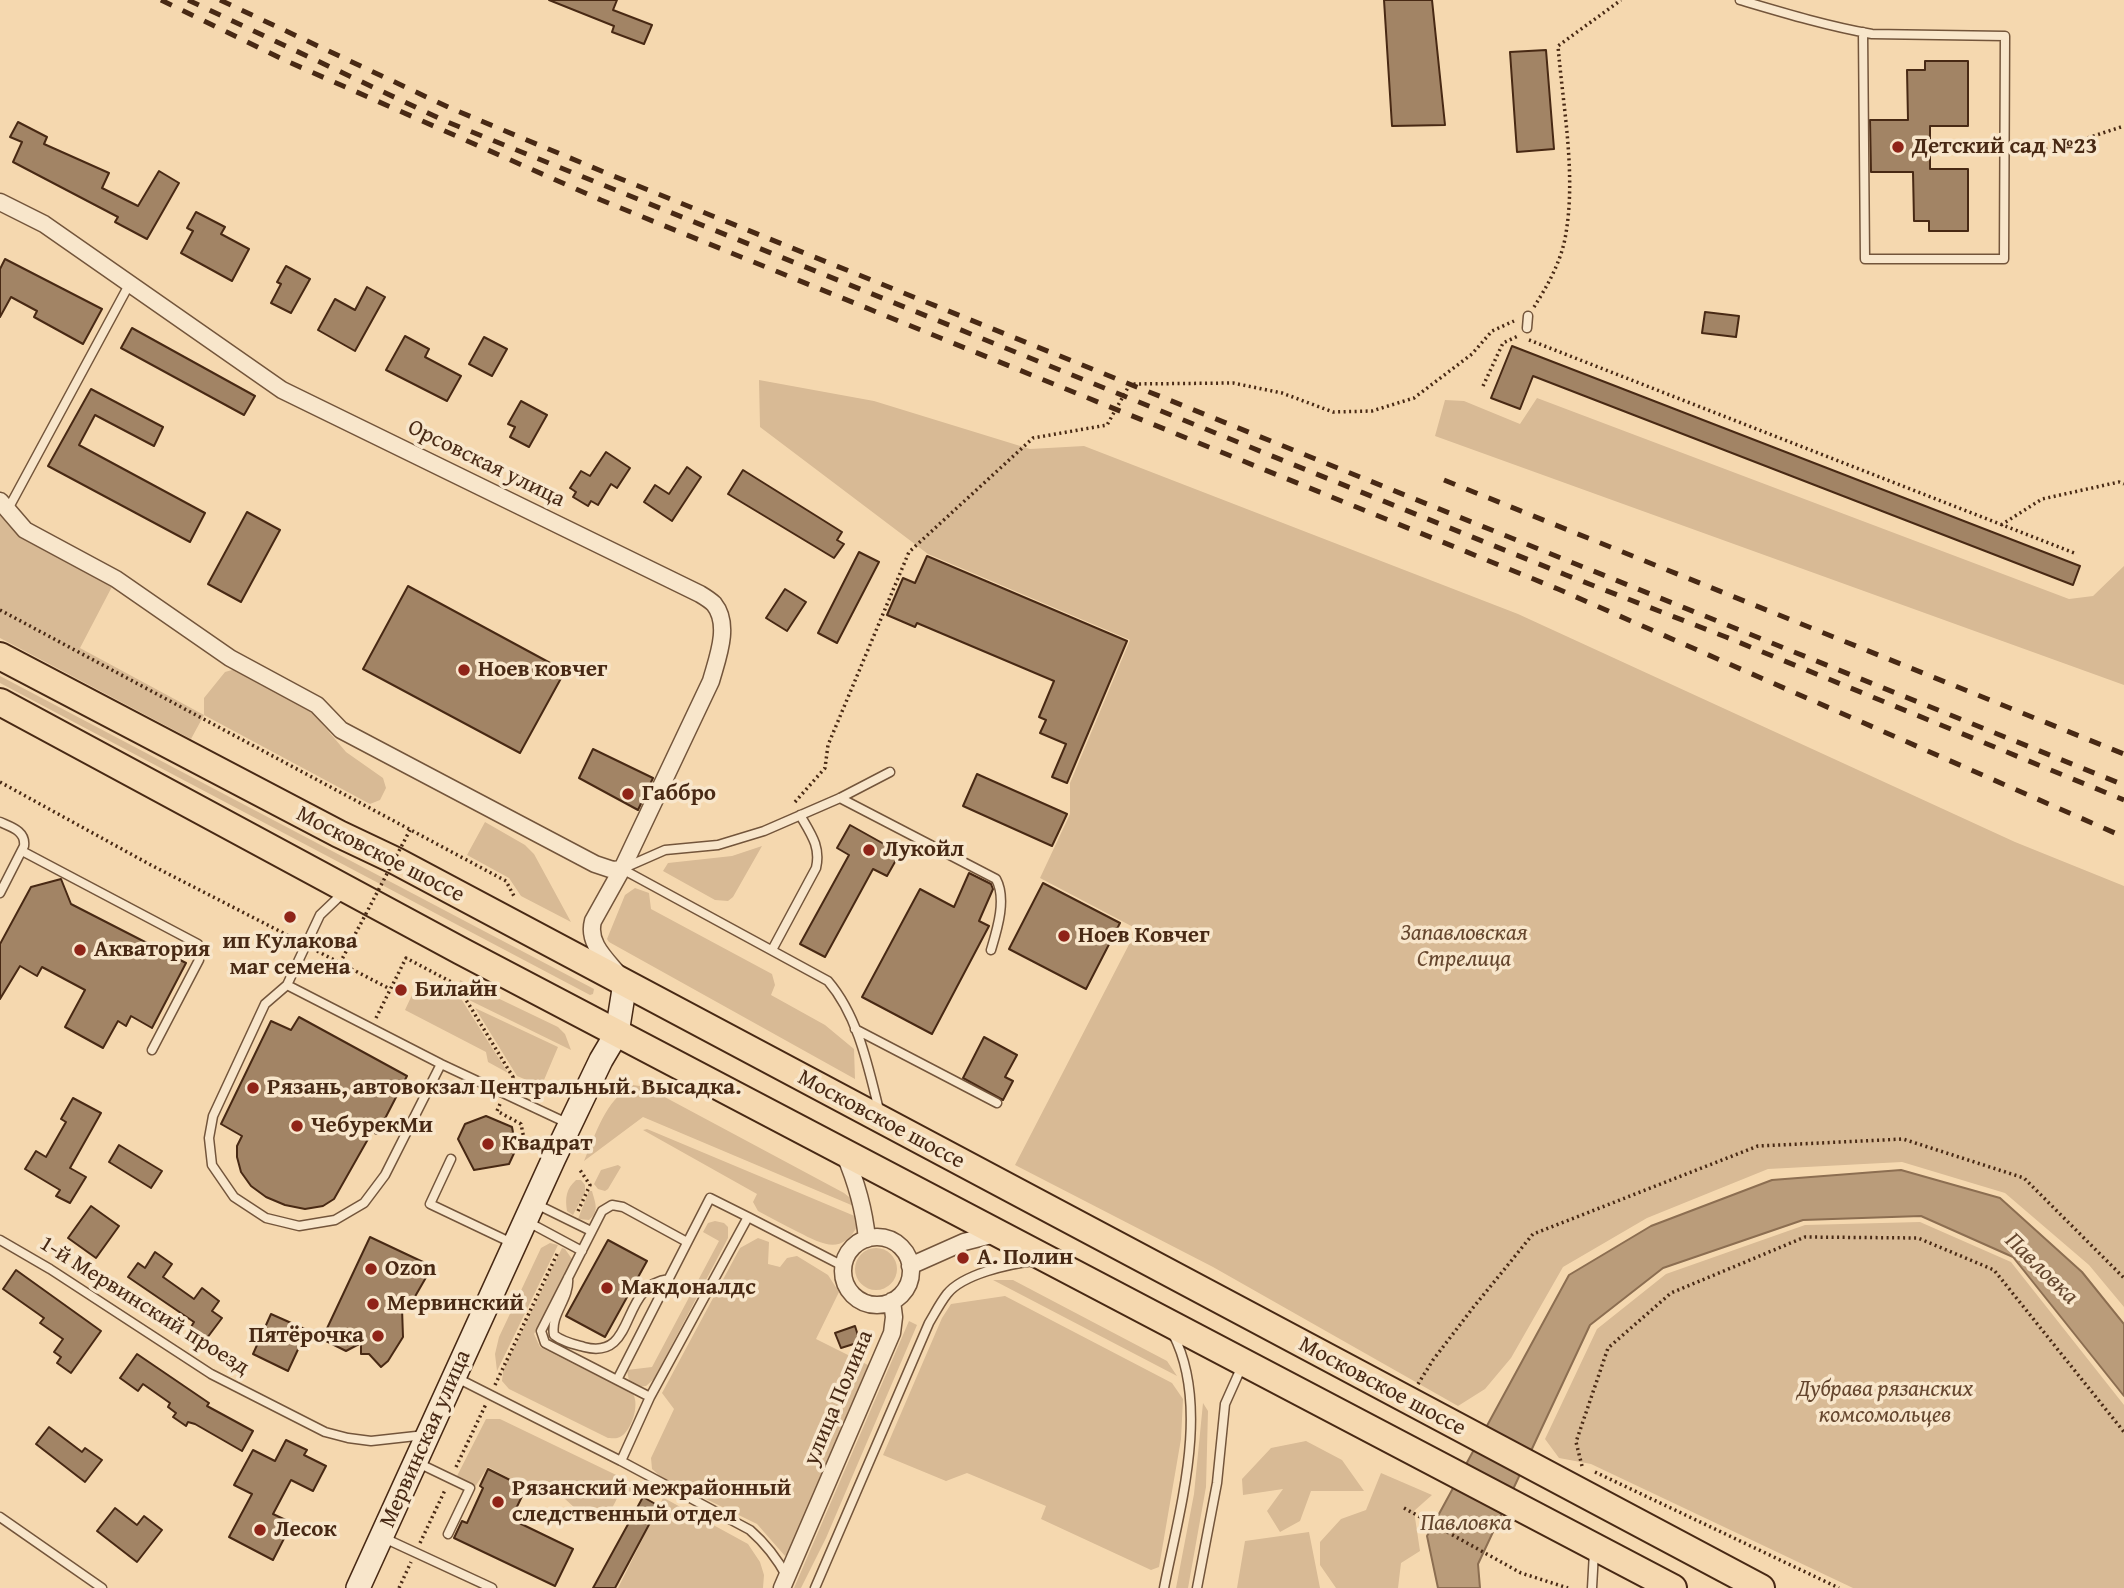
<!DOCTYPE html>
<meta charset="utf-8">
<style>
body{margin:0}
canvas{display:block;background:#f5d8af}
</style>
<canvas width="2124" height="1588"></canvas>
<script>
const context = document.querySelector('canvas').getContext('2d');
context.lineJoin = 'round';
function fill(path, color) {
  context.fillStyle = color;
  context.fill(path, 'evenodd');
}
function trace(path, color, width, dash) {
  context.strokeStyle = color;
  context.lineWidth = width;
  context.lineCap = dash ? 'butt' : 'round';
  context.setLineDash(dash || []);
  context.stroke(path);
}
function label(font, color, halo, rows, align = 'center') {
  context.font = font + ' "Gentium Book Plus",serif';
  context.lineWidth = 7;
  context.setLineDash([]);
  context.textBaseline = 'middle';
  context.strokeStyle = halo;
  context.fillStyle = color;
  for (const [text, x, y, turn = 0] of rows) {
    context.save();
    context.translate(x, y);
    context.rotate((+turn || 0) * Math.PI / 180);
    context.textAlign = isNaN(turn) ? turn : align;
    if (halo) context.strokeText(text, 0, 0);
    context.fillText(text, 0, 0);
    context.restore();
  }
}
fill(new Path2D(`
 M759,380l115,21 156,48 54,-3 434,168 497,228 109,44v421l-35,-42 -84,-72 -103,-31 -134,7 -121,49 -84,49 -52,91 -26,31 -27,17 -245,-139 -198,-102 122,-236 -97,-51 30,-64v-31l60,-143 -202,-86 -168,-127z
 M1537,398l532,201 24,-3 31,-30v119l-689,-249 10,-36 19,1 56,23z
 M0,501l7,10 109,68 -36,69 124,67v-17l21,-26 14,-4 68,38 39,46 37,26 3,10 -6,12 -10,4 -166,-89 -13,24 -191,-101z
 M0,676l594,313 -1,5 -3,1 -590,-312z
 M485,822l40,23 9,9 37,68 -50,-26 -12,-18 -42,-23z
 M762,846l-29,51 -5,4 -13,-1 -52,-29 5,-8 64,-7z
 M635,888l14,5 2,16 121,65 3,11 -4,10 54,30 29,24 1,30 -246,-137 -2,-3 18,-44z
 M460,980l98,47 7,7 6,16 -102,-50 -10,-14z
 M417,984l24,11 2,-6 17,8 48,76 -20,-11 -2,-10 -81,-42z
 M475,1008l83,39 -14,33 -15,1 -12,-5z
 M633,1085l13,2 198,106 10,8 2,6 -213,-90 -59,44c12,-27 21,-61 49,-76z
 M647,1129l210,88 1,8c-16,31 -36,19 -60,7 -14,-7 -27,-14 -40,-21l-5,-9 4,-8 -114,-64z
 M618,1165l3,2 -13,22 -3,2 -7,-2 -4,-5 7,-14z
 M576,1180h5l4,5v7l-12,23 -6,-4c-2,-13 -1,-22 9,-31z
 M589,1191h3c3,12 8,20 -3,29l-11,-1z
 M715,1221l9,2 4,4v11l-74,141 -8,7 -10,1 -7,-6 -2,-11 25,-3 67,-126 -16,-9 5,-9z
 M1920,1222l91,40 113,143v183h-271l-262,-124 -32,-6 -14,-19 52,-110 69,-55 139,-49z
 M758,1238l11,4 -1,22 12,3 7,-9 10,-2 31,19 11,17 -23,47 52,26 -77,183 -6,8 -28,-32 -96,-47 -9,-8 -1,-11 23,-49 -12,-16 78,-145z
 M550,1243l8,2 -61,126 -2,-17 4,-17 42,-89z
 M562,1248l3,1 7,10 -38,75 6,13 93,47c7,11 -2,38 -13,43 -4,2 -7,1 -12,1l-99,-49 -7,-8 1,-10z
 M855 1269a21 21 0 1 1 42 0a21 21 0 1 1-42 0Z
 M993,1280h20l154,81 10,15z
 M1005,1296l167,87 11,16 -2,40 -22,128 -8,3 -110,-51 5,-13 -79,-33 -21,8 -63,-26 59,-137 9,-14z
 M909,1321l8,4 -91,213 -25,50h-7z
 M1203,1403l5,8 -2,76 -18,101h-12l18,-94z
 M486,1419h14l164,79 84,46 12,18 4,13 -1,13h-145l45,-90 -45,-2c-24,58 -48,-8 -79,-13 -3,0 -8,2 -11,2 -12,-1 -29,-13 -40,-18l-13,20 -19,-9z
 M1306,1441l36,19 22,31h-53l-11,30 -20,11 -13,-21 16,-22 -40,6 -1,-16 29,-31z
 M1381,1473l51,22 -18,16 6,40 -19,12 -3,25h-62l-16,-23v-23l21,-23 25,-9z
 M1309,1532l11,56h-83l8,-47z`), '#d8ba95');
const water = new Path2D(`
 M1901,1170l99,28 82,74 42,52v72l-111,-139 -92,-41 -118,4 -140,48 -73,57 -112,239 2,24h-42l-11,-52 142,-261 82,-49 121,-46z`);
fill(water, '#ba9c7a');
trace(water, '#8c6e51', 2);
const building = new Path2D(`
 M549,0h68l-4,10 39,15 -8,19 -32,-12 2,-6z
 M1384,0h48l13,125 -53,1z
 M1546,50l8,99 -37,3 -7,-100z
 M1925,61h43v65h-38v43h38v62h-39v-10h-15l-1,-49h-42l-1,-52h38l-1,-50h18z
 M18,122l29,15 -3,7 65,29 -7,15 36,18 21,-35 20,12 -32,56 -32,-17 3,-5 -105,-55 9,-20 -12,-5z
 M196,212l29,15 -4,7 28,15 -17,32 -51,-28 12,-22 -6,-3z
 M5,259l97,50 -19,35 -49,-27 3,-6 -26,-14 -11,20v-48z
 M286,266l24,13 -19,34 -20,-10 10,-19 -4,-2z
 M367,287l18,10 -30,54 -37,-21 17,-31 20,11z
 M1705,312l34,4 -3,21 -34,-4z
 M132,328l123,68 -11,19 -123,-67z
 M405,336l24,13 -4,8 36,19 -14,25 -61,-31z
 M484,337l23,12 -15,27 -23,-12z
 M1512,346l568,220 -7,19 -540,-209 -13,33 -29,-11z
 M91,389l72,38 -9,19 -59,-31 -16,30 126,68 -15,29 -142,-76z
 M521,401l26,14 -18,32 -19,-10 5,-10 -7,-3z
 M606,452l24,16 -13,20 -6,-4 -13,21 -7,-4 -3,5 -15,-9 3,-5 -6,-4 11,-17 9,5z
 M687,467l14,10 -29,44 -28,-19 11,-17 14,9z
 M743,470l99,62 -5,8 7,4 -10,14 -106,-64z
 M247,512l33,18 -39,72 -33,-18z
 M859,552l20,10 -42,81 -19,-10z
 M927,556l200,85 -60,142 -15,-6 14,-33 -26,-11 6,-13 -7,-3 15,-36 -137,-58 -2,4 -28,-12 16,-37 12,5z
 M408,586l157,85 -45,82 -157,-84z
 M785,589l21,13 -19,29 -21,-13z
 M593,749l60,29 -15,32 -59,-32z
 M977,774l90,40 -15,32 -89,-40z
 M850,825l50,28 -13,23 -14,-7 -48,88 -25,-13 49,-89 -12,-7z
 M969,873l22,11 2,5 -14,32 10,5 -57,108 -70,-37 58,-108 34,18z
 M61,879l10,25 115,59 -34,65 -21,-12 -5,10 -8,-5 -15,27 -38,-21 20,-37 -43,-23 -5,9 -17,-10 -20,33v-55l31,-57z
 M1043,883l77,40 -34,66 -77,-40z
 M299,1017l108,59 -30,58 -5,-2 -38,67 -11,7 -18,3 -20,-4 -19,-8 -15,-11 -10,-14 -4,-15v-11l5,-10 -21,-12 50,-103 20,9z
 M984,1037l33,18 -12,22 8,4 -10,19 -40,-22z
 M73,1098l28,15 -31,55 16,9 -16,26 -14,-7 4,-6 -35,-21 11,-18 10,6 20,-35 -5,-3z
 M486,1116l26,11 4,22 -7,15 -35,6 -16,-31 7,-15z
 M119,1145l43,26 -11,17 -42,-26z
 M91,1206l28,20 -23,32 -28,-20z
 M370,1237l53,25 -4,8 9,4 -15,26 -11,8 1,29 -15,24 -7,6 -12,-13h-8v-11l-15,8 -24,-12z
 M608,1240l39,21 -42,76 -39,-21z
 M155,1252l17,12 -9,13 31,22 8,-11 17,13 -7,10 10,7 -15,20 -16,-11 3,-5 -66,-45 10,-14 7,5z
 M16,1270l85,61 -30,42 -14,-10 4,-6 -7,-5 9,-13 -23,-16 4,-5 -41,-29z
 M271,1314l36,16 -19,41 -35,-17z
 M855,1326l5,16 -19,6 -6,-15z
 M137,1354l72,49 -2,3 46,25 -11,20 -47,-27 -7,-2 -2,4 -13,-9 3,-4 -8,-6 2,-4 -27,-19 -5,7 -18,-13z
 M49,1427l33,25 3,-4 17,12 -17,22 -49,-38z
 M286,1440l21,10 -3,5 22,11 -13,25 -22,-11 -18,34 19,9 -19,37 -44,-23 23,-43 -18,-9 19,-35 22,11z
 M488,1469l38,19 -15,31 62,30 -18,37 -101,-48 8,-17 5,2 16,-35 -3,-2z
 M643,1497l16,9 -44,82h-22z
 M115,1508l22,17 7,-9 18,14 -25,32 -40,-31z`);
fill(building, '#a28465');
trace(building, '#482914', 2);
const lane = new Path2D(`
 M1740,0c44,13 87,26 132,34l133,2 -1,223h-139l-2,-227
 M1527,328l1,-12
 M7,511l123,-228
 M840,798l156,81c11,20 1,51 -5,71
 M0,822c11,5 26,9 24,24l-24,47
 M22,851l176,93 2,4 -1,12 -47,90
 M624,868l41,-18 53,-5 46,-14 76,-33 50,-26
 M622,869l206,112c30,35 40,85 51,129
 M343,893l-23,22 -33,70 -22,19 -52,112 -4,22 3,27 22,32 32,21 33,8 36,-6 29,-17 21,-28 56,-111
 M772,950l44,-82c5,-21 -5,-34 -16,-53
 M287,985l154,79 126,59
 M855,1029l142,74
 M451,1159l-21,45 82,39
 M536,1204l55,27
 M528,1222l54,29
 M0,1240l50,29 161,105 114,58 23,6 23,3 54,-6
 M568,1278c2,21 -18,36 -14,57 9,7 19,9 30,12 54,14 34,-62 85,-68
 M455,1377l166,84 129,69c16,14 27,28 37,47
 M617,1380l93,-182 38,19
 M650,1397l-105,-54 -4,-12 61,-120 10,-6 11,2 64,35
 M621,1461l29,-64 98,-180 95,49
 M418,1463l52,25 -22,46
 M0,1517l102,71
 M384,1538l108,50
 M815,1588l114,-265c6,-10 11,-20 18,-29 16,-20 62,-30 87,-33
 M1164,1588c15,-77 47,-181 9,-254
 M1197,1588l20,-105 8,-79 17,-38
 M1592,1588l2,-36`);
const street = new Path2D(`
 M0,202l44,22 238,166 418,204c5,3 10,6 14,10 17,21 3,55 -3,77l-89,188 -29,52c-6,22 13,38 26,54
 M0,501l25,29 91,49 114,79 87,47 24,25 254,134 18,6 9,-1
 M844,1153c12,28 20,55 23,86
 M843 1271a34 34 0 1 1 68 0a34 34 0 1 1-68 0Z
 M910,1266l54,-24 35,-9
 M782,1588l110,-255 2,-16 -2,-16`);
const secondary = new Path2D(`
 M358,1588l196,-430 47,-98 16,-27 8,-50`);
const primary = new Path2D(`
 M0,656l339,178 57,27 1365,727
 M0,702l461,249 1212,637`);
trace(lane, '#73553b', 11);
trace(street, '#73553b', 19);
trace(secondary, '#482914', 26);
trace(primary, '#482914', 30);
trace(new Path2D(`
 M2018,152l39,-4 67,-22
 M1534,307c14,-22 28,-47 32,-74 10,-60 -3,-126 -8,-187l63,-46
 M1529,340l548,214
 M1483,386l20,-43 15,-7
 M2001,525l41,-26 77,-17 5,2
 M0,610l506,271 9,17
 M0,782l149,82 146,75
 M795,802l30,-34 3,-23 81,-193 124,-114 74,-13 23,-41 103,-1 49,10 51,19 39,-1 42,-13 58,-44 20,-23 22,-10
 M317,951l73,38
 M376,1018l30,-60 51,27 56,92 -3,7
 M500,1104l-3,7 24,13 4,20 11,5
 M578,1211l12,-26 -10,-15
 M1418,1384l15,-24 39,-51 61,-75 225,-88 145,-7 121,39 100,100
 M495,1385l63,-133
 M1582,1466l-6,-24 32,-94 63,-55 134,-56 113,1 76,32 130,162
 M456,1467l30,-63
 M1595,1472l244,116
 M1404,1508l117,65 47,15
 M420,1543l25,-53
 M399,1588l12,-26`), '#482914', 3.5, [2, 3.5]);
trace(lane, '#f8e6cb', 8);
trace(street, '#f8e6cb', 16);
trace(secondary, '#f8e6cb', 23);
trace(primary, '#f5d8af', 26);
trace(new Path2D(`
 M161,0l121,59 319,141 957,389 566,248
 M188,0l257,121 1121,454 160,62 398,163
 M220,0l230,108 161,67 1513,610
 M1444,480l680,274`), '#482914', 5, [12, 12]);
trace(new Path2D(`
 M340,963l70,-133`), '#482914', 3.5, [2, 3.5]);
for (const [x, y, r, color] of [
 [1898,147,7,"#8f2418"],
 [464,670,7,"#8f2418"],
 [628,794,7,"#8f2418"],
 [869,850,7,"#8f2418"],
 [290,917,7,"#8f2418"],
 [1064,936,7,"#8f2418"],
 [80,950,7,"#8f2418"],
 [401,990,7,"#8f2418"],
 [253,1088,7,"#8f2418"],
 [297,1126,7,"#8f2418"],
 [488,1144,7,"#8f2418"],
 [963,1258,7,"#8f2418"],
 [371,1269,7,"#8f2418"],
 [607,1288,7,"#8f2418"],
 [373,1304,7,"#8f2418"],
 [378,1336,7,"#8f2418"],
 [498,1502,7,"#8f2418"],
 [260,1530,7,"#8f2418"]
]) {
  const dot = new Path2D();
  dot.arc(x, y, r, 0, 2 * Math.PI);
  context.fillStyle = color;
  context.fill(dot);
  trace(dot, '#f8e6cb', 2.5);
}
label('bold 23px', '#482914', '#f8e6cb', [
 ["Детский сад №23",1912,147],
 ["Ноев ковчег",478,670],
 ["Габбро",642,794],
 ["Лукойл",883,850],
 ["Ноев Ковчег",1078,936],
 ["ип Кулакова",290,942,"center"],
 ["маг семена",290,968,"center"],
 ["Акватория",94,950],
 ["Билайн",415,990],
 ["Рязань, автовокзал Центральный. Высадка.",267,1088],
 ["ЧебурекМи",311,1126],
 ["Квадрат",502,1144],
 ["А. Полин",977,1258],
 ["Ozon",385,1269],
 ["Макдоналдс",621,1288],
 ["Мервинский",387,1304],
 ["Пятёрочка",364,1336,"right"],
 ["Рязанский межрайонный",512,1489],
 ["следственный отдел",512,1515],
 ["Лесок",274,1530]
], 'left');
label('23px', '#482914', '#f8e6cb', [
 ["Орсовская улица",486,464,26],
 ["Московское шоссе",380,855,27],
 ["Московское шоссе",881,1120,28],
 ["1-й Мервинский проезд",144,1306,32],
 ["Московское шоссе",1382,1387,28],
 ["улица Полина",839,1398,-67],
 ["Мервинская улица",426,1439,-66]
]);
label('italic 23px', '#65462e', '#f8e6cb', [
 ["Запавловская",1464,934],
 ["Стрелица",1464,960],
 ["Дубрава рязанских",1885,1390],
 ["комсомольцев",1885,1416]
]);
label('italic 24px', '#64462e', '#f8e6cb', [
 ["Павловка",2041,1269,44],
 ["Павловка",1466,1524]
]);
</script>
